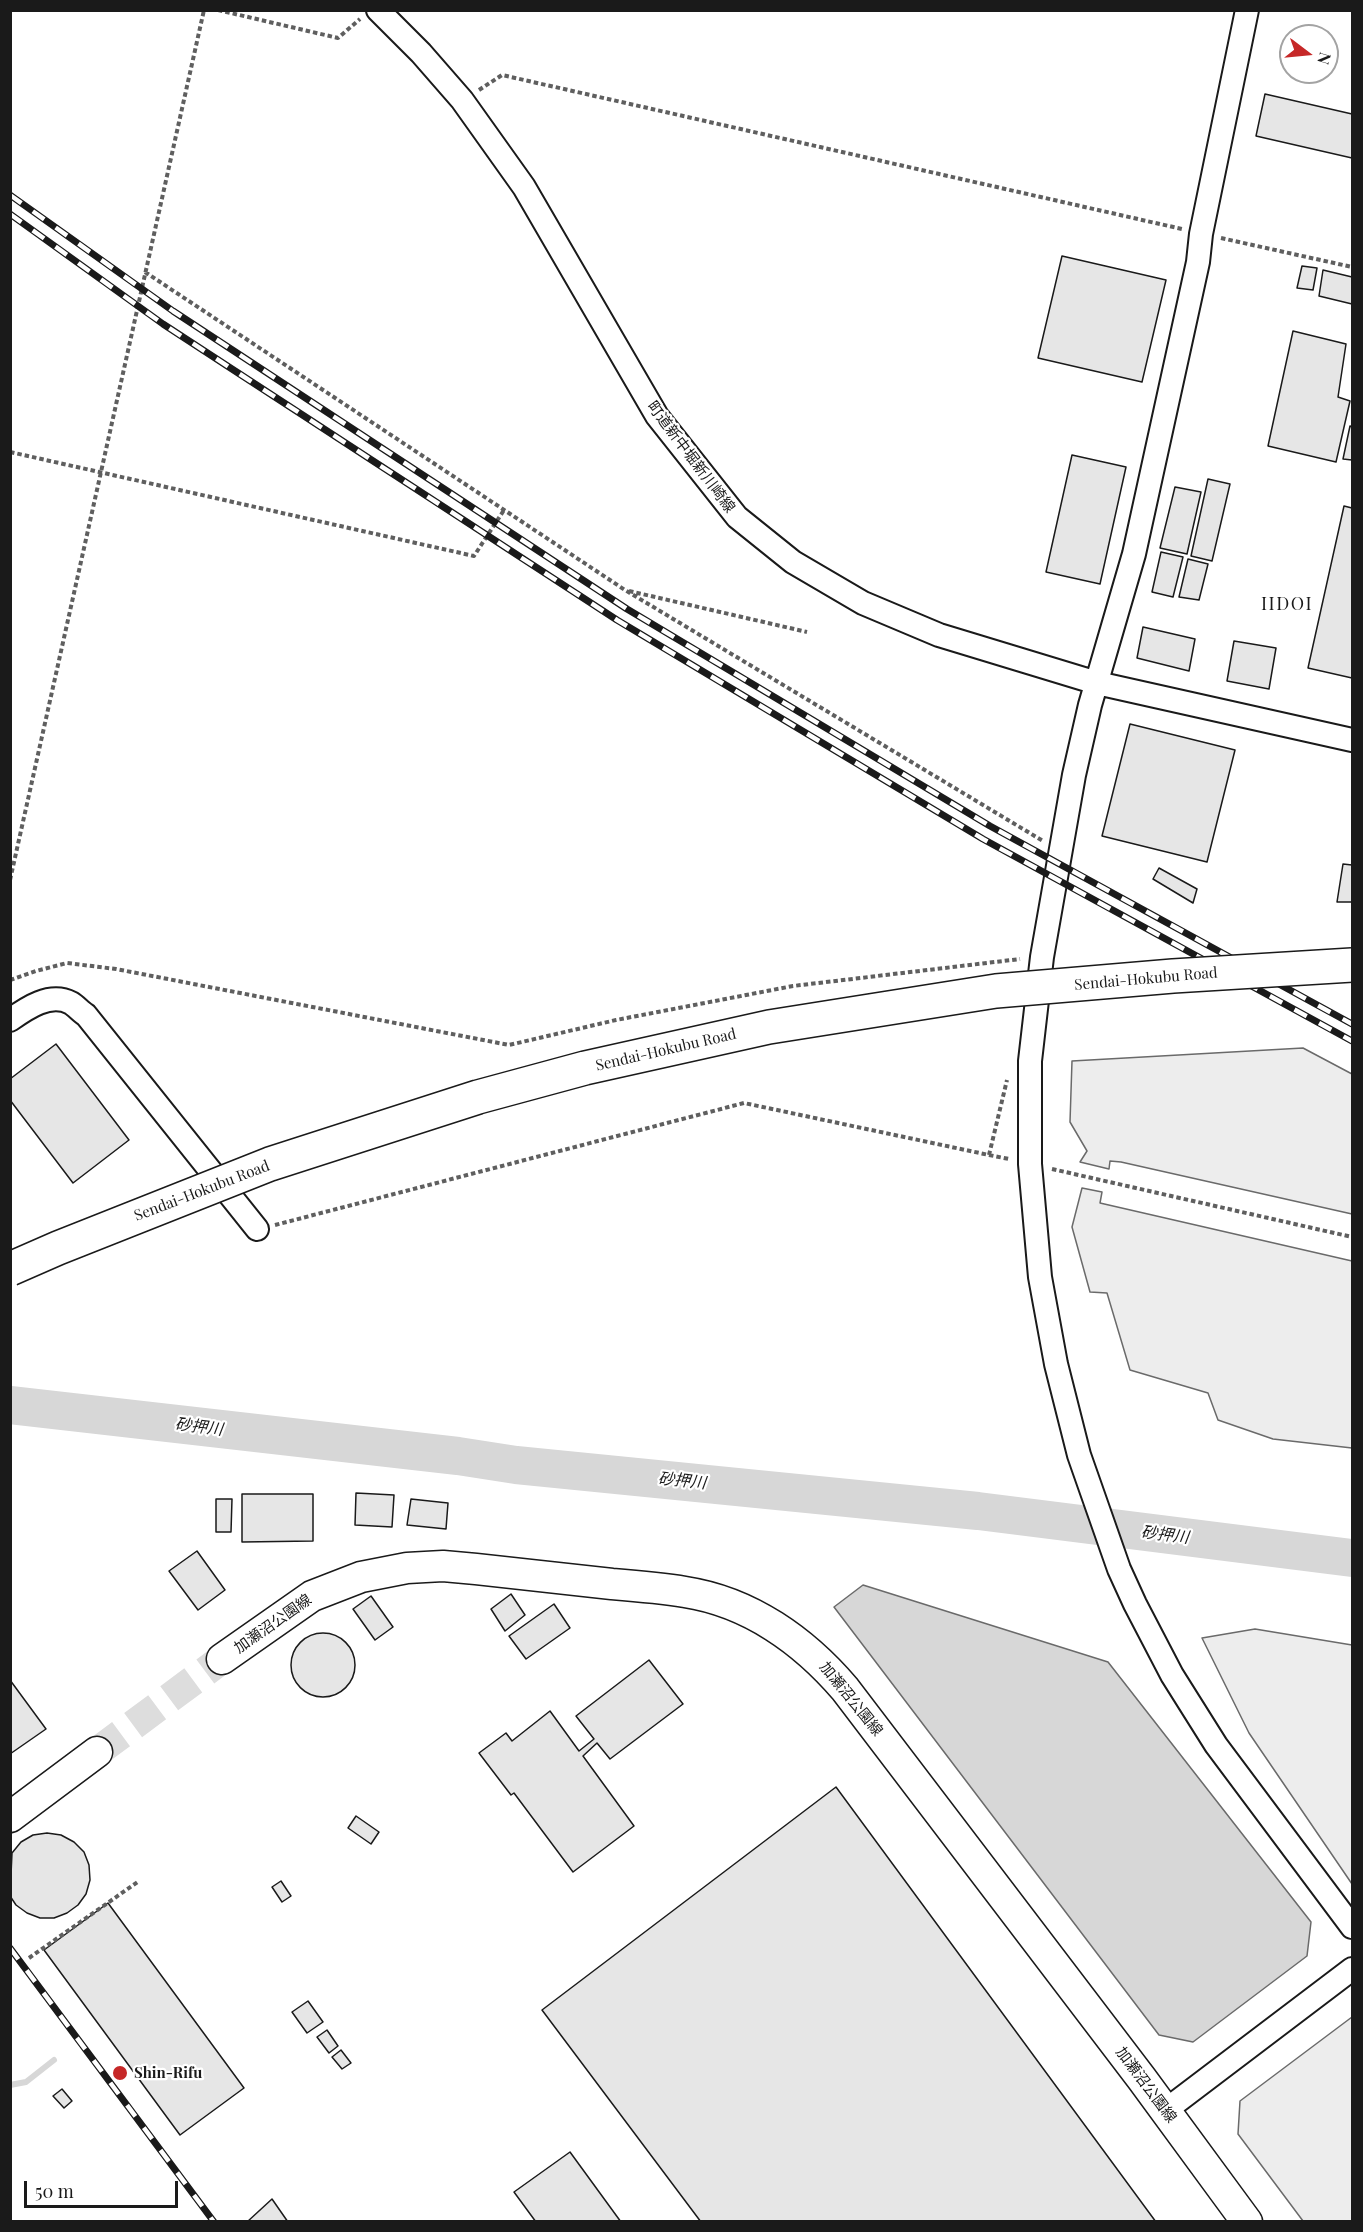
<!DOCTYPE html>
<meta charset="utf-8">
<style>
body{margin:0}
#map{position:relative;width:1363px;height:2232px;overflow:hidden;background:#fff;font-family:"Playfair Display",serif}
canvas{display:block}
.frame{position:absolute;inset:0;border:12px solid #1a1a1a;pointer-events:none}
.north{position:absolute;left:1279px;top:24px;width:60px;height:60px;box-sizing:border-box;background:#fff;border:2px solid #a3a3a3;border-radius:50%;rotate:106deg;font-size:16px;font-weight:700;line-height:24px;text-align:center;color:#1a1a1a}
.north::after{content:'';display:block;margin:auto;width:21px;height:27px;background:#c62828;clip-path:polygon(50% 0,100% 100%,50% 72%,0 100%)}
.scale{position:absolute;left:24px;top:2181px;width:154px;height:27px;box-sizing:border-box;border:3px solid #1a1a1a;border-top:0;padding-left:8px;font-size:18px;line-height:21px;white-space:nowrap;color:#1a1a1a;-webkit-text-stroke:4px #fff;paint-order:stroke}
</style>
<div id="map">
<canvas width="1363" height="2232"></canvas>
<div class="frame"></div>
<div class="north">N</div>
<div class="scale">50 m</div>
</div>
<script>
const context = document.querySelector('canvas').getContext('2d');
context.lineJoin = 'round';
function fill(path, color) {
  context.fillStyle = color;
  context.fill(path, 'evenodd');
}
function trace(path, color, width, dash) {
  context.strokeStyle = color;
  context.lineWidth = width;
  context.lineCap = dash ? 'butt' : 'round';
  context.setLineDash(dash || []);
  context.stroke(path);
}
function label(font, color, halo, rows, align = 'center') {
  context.font = font + ' "Playfair Display","Noto Sans JP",serif';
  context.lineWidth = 4.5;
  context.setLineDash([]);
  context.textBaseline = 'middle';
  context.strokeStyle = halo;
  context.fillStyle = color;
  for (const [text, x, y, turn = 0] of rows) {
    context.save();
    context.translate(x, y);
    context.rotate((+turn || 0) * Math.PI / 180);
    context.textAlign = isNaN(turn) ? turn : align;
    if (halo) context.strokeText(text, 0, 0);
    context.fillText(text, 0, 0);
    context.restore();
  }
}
const built = new Path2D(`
 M1303,1048l49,26v140l-231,-52 -11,-1 -1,8 -29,-7 7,-11 -17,-29 2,-61z
 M1082,1188l20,4 -2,11 252,58v187l-79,-9 -55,-19 -10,-27 -78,-23 -23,-77 -17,-1 -18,-65z
 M1255,1629l97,16v239l-103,-151 -47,-95z
 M1352,2017v204h-49l-65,-87 2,-33z`);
fill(built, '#ededed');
trace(built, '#6a6a6a', 1.5);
const water = new Path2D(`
 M863,1585l245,77 203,260 -4,34 -114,86 -34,-7 -325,-428z`);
fill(water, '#d7d7d7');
trace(water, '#6a6a6a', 1.5);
trace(new Path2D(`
 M10,2085l16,-3 28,-22`), '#d7d7d7', 6);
trace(new Path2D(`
 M10,1405l448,51 58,9 462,46 374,47`), '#d7d7d7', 38);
const building = new Path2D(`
 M1265,94l87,20v44l-96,-22z
 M1062,256l104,24 -24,102 -104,-24z
 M1302,266l15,2 -4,22 -16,-2z
 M1323,270l29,7v27l-33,-8z
 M1293,331l53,13 -8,53 12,4 -14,61 -68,-16z
 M1350,426l2,1v33l-9,-1z
 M1072,455l54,12 -26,117 -54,-12z
 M1208,479l22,5 -18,77 -21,-5z
 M1175,487l26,5 -14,62 -27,-6z
 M1344,506l8,2v170l-44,-10z
 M1161,552l22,5 -10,40 -21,-5z
 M1188,559l20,5 -9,36 -20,-3z
 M1143,627l52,12 -6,32 -52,-13z
 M1234,641l42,7 -7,41 -42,-8z
 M1130,724l105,26 -28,112 -105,-26z
 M1343,864l9,1v37h-15z
 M1159,868l38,21 -4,14 -40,-24z
 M56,1044l73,96 -56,43 -63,-83v-21z
 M356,1493l38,2 -2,32 -37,-2z
 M242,1494h71v47l-71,1z
 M216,1499h16l-1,33h-15z
 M411,1499l37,4 -2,26 -39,-4z
 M197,1551l28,39 -27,20 -29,-39z
 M511,1594l14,21 -20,16 -14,-22z
 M371,1596l22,31 -18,13 -22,-31z
 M554,1604l16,24 -44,31 -17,-23z
 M291 1665a32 32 0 1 1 64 0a32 32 0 1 1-64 0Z
 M649,1660l34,44 -73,55 -13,-16 -14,13 51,70 -61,46 -59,-79 -3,2 -32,-42 27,-20 6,8 38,-30 29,40 15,-12 -18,-23z
 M10,1680l36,49 -36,25z
 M836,1787l320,435h-455l-159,-212z
 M356,1816l23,16 -8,12 -23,-16z
 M47,1833l14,2 13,7 10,10 5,13 1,15 -4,14 -8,11 -11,8 -13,5h-14l-13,-5 -11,-8 -6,-9 2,-43 9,-11 12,-7z
 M281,1881l10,15 -9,6 -10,-15z
 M108,1903l136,185 -64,47 -136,-185z
 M308,2001l15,21 -16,11 -15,-21z
 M327,2030l11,16 -9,7 -12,-16z
 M341,2050l10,13 -9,6 -10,-12z
 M62,2089l10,12 -8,7 -11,-12z
 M570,2152l51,70h-85l-22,-30z
 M272,2199l16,23h-41z`);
fill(building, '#e6e6e6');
trace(building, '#1a1a1a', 1.5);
trace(new Path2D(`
 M97,1752l125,-93`), '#ddd', 30, [30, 15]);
const minor = new Path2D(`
 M378,10l43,43 41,47 62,87 133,229 80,101 56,45 70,41 76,32 158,48 255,57
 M1247,10l-46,224 -3,28 -64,292 -44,151 -16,70 -32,182 -12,104v103l10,113 16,87 23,91 40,114 16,35 37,71 44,70 136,182
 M10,1020c17,-12 40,-28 61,-17 5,3 10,9 15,12l171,214
 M1166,2110l186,-141`);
const major = new Path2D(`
 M222,1659l90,-63 49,-19 46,-9 36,-2 33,3c46,5 91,10 136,15 25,2 49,4 73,8 65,10 119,49 160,97l297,390 105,143
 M10,1817l87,-65`);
trace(minor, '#1a1a1a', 26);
trace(major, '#1a1a1a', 33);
trace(new Path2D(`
 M218,10l120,28 22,-19
 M479,90l23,-15 680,154
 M1221,238l131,29
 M145,272l480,318 418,251
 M10,452l464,104 30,-46
 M629,591l178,41
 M10,880l194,-870
 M10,980l26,-9 31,-8 49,6 393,76 107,-25 177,-34 227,-27
 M989,1155l20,4
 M1052,1169l300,68
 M275,1225l469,-122 245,52 18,-75
 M29,1958l110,-77`), '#5f5f5f', 4, [4.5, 3]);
trace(minor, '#fff', 22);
trace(major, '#fff', 30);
const rail = new Path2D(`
 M10,195l163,116 454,298 363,217 362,198
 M10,214l153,110 454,296 366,219 369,202
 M10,1948l204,274`);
trace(rail, '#1a1a1a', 7);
trace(rail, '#fff', 4.5, [14]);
const highwayBridge = new Path2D(`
 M10,1269l48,-21 212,-84 208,-67 107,-29 184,-41 227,-36 177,-15 179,-11`);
trace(highwayBridge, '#1a1a1a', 36, []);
trace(highwayBridge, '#fff', 33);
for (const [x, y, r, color] of [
 [120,2073,8,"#c62828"]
]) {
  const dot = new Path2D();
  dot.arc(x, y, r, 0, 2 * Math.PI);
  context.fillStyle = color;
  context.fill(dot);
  trace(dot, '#fff', 2);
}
label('15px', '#1a1a1a', '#fff', [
 ["町道新中堀新川崎線",691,457,53],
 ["Sendai-Hokubu Road",1146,979,-5],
 ["Sendai-Hokubu Road",666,1050,-13],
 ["Sendai-Hokubu Road",202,1191,-21],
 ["加瀬沼公園線",273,1624,-35],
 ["加瀬沼公園線",851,1699,51],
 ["加瀬沼公園線",1146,2085,53]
]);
label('bold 15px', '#1a1a1a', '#fff', [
 ["Shin-Rifu",134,2073]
], 'left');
label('italic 16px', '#1a1a1a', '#fff', [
 ["砂押川",199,1427,7],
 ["砂押川",682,1481,6],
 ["砂押川",1165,1535,7]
]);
context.letterSpacing = '1.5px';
label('18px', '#1a1a1a', '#fff', [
 ["IIDOI",1287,604]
]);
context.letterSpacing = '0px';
</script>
